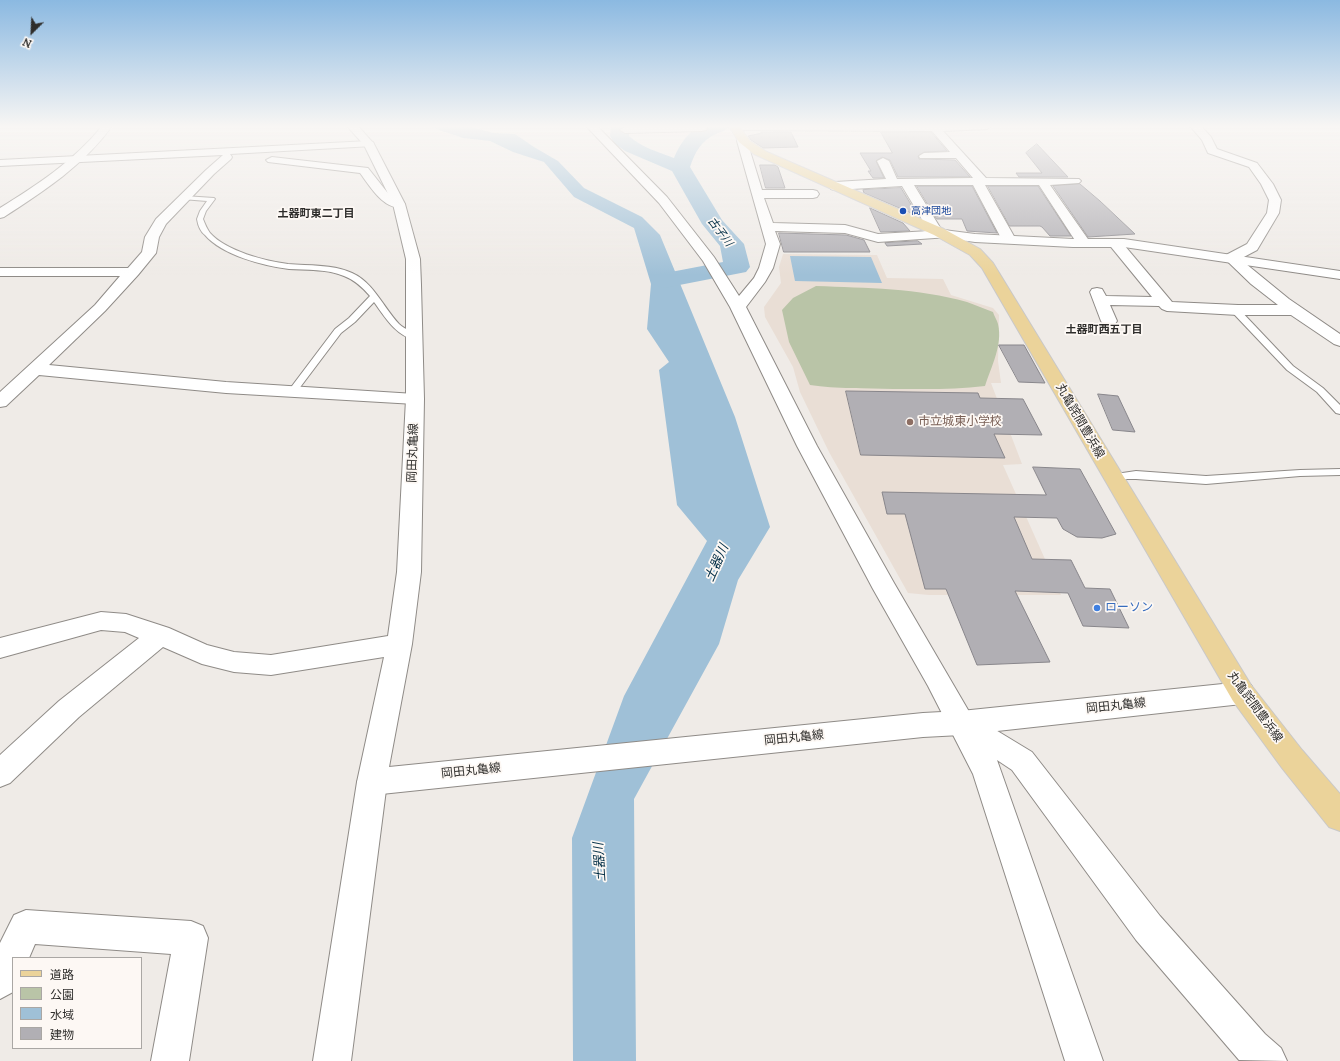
<!DOCTYPE html>
<meta charset="utf-8">
<style>
body{margin:0}
#map{position:relative;width:1340px;height:1061px;overflow:hidden;background:#efebe7;font-family:Lora,"Noto Sans JP",serif}
canvas{display:block}
.legend{position:absolute;left:12px;top:957px;width:130px;height:92px;box-sizing:border-box;background:#fdf8f4;border:1px solid #aaa7a4;margin:0;padding:5px 7px;list-style:none;font-size:12px;color:#2e2d2b}
.legend li{display:flex;align-items:center;gap:8px;height:20px}
.legend b{width:20px;border:1px solid #aaa7a4}
.north{position:absolute;left:12px;top:12px;width:40px;height:40px;-webkit-text-stroke:3px #fdf8f4;paint-order:stroke;rotate:204deg;font-size:11px;font-weight:700;line-height:16px;text-align:center;color:#2e2d2b}
.north::after{content:'';display:block;margin:auto;width:14px;height:18px;background:#2e2d2b;clip-path:polygon(50% 0,100% 100%,50% 72%,0 100%)}
</style>
<div id="map">
<canvas width="1340" height="1061"></canvas>
<ul class="legend">
<li><b style="height:5px;background:#ebd39a"></b>道路</li>
<li><b style="height:11px;background:#b9c4a7"></b>公園</li>
<li><b style="height:11px;background:#9fc0d7"></b>水域</li>
<li><b style="height:11px;background:#b1afb4"></b>建物</li>
</ul>
<div class="north">N</div>
</div>
<script>
const context = document.querySelector('canvas').getContext('2d');
context.lineJoin = 'round';
function fill(path, color) {
  context.fillStyle = color;
  context.fill(path, 'evenodd');
}
function trace(path, color, width, dash) {
  context.strokeStyle = color;
  context.lineWidth = width;
  context.lineCap = dash ? 'butt' : 'round';
  context.setLineDash(dash || []);
  context.stroke(path);
}
function label(font, color, halo, rows, align = 'center') {
  context.font = font + ' Lora,"Noto Sans JP",serif';
  context.lineWidth = 3.5;
  context.setLineDash([]);
  context.textBaseline = 'middle';
  context.strokeStyle = halo;
  context.fillStyle = color;
  for (const [text, x, y, turn = 0] of rows) {
    context.save();
    context.translate(x, y);
    context.rotate((+turn || 0) * Math.PI / 180);
    context.textAlign = isNaN(turn) ? turn : align;
    if (halo) context.strokeText(text, 0, 0);
    context.fillText(text, 0, 0);
    context.restore();
  }
}
fill(new Path2D(`
 M783,254l94,1 10,23 56,1 8,16 42,13 6,7 -1,46 3,22h-10l31,81 -19,1 58,130h-132l-21,-2 -79,-141 -29,-60 -7,-25 -28,-50 -1,-10 17,-24 -2,-16z`), '#e9ded5');
fill(new Path2D(`
 M816,286c50,2 102,2 151,16 9,3 17,7 26,10 1,4 4,8 5,12 5,21 -7,43 -13,62 -30,4 -61,3 -92,3 -28,-1 -56,0 -83,-4l-21,-43 -7,-32 11,-12z`), '#b9c4a7');
fill(new Path2D(`
 M427,126h42l24,7 22,1 19,13 24,14 26,27 58,29 18,18 75,182 35,110 -32,53 -19,64 -85,155 2,262h-63l-1,-223 52,-142 83,-155 -30,-36 -18,-135 10,-8 -22,-33 4,-45 -17,-56 -60,-31 -30,-35 -31,-10 -23,-11 -27,-3z
 M790,256l81,1 11,26 -87,-2z`), '#9fc0d7');
fill(new Path2D(`
 M611,126h18v10c12,11 29,16 45,22 5,-12 15,-30 30,-32 8,-1 17,0 26,0 -4,5 -8,5 -14,8 -15,7 -21,18 -26,33l32,53 22,24 6,23 -4,5 -82,16 -9,-3 -4,-5 4,-5 68,-13 -3,-16 -18,-22 -30,-53 -47,-20 -11,-8 -4,-7z`), '#9fc0d7');
const building = new Path2D(`
 M761,132h30l7,15 -35,1 -12,-8 -3,-4 14,-3z
 M881,132h50l16,19 -23,1 -6,4 1,3 36,1 15,17h-72l-8,-17 -8,-3 -6,4 8,17h-11l-5,-7h3l-11,-18h32z
 M1037,144l31,33h-49l-3,-4h26l-16,-20z
 M760,165h15l3,2 7,21h-19z
 M1080,184l20,17 35,33 -47,3 -35,-51z
 M917,186h55l25,47 -30,-2 -5,-12h-25z
 M988,186h50l33,50h-21l-8,-9 -2,-1h-30z
 M901,188l17,28 -54,-23 -1,-3z
 M870,208l33,15 7,8 -29,1z
 M779,233l67,2 18,5 6,12h-86z
 M918,241l4,3 -35,2 -2,-3z
 M999,345h25l21,38 -26,-1z
 M846,391l132,2 2,5 43,1 19,36 -48,-1 11,24 -144,-3z
 M1098,394l20,2 17,36 -22,-2z
 M1033,467l47,2 36,65 -14,4 -25,-1 -14,-8 -6,-11 -43,-1 18,42 39,1 14,28 25,1 19,39 -46,-2 -15,-33 -53,-2 35,71 -73,3 -31,-76h-21l-20,-75h-18l-5,-22 164,3z`);
fill(building, '#b1afb4');
trace(building, '#88868b', 1);
const lane = new Path2D(`
 M184,196l30,2 1,1 -9,12 -3,8c2,5 4,10 7,14 16,18 55,28 78,31 21,2 44,0 64,9 22,10 31,34 47,51 6,6 15,7 20,13l-4,3c-20,-5 -30,-23 -41,-38l-19,20 -14,11 -46,61h-6l-2,-2 2,-2 46,-61 14,-11 21,-22c-7,-8 -15,-16 -26,-20 -17,-7 -37,-6 -55,-7 -25,-3 -67,-14 -84,-34 -5,-4 -7,-10 -8,-16l3,-8 7,-10 -25,-2 -1,-1z
 M1235,307l3,1 55,58 30,22 17,17v9l-4,-1 -19,-21 -30,-22 -55,-58 -1,-2 1,-2z
 M1340,469v6l-40,1 -94,8 -70,-5h-27l-2,-2 2,-2 27,-4 70,5 94,-6z`);
const street = new Path2D(`
 M586,126h11l70,71 47,60 25,39 15,-18 5,-10 7,-24 -29,-103 1,-2h8l1,2 15,49h51l4,1 2,3 -2,3 -4,1h-49l9,25 72,2 33,9 51,-3 -27,-45 -67,4 -4,-1 -2,-3 2,-3 4,-1 51,-3 -9,-18 6,-3 6,3 8,18 76,-1 -17,-20h-36l-1,-2 5,-3 26,-1 -18,-21 -197,-1 -4,-1 -1,-3h262l-5,3 -44,2 43,47 93,1 2,2 -2,2 -29,2 40,57 -2,3h-10l-39,-60h-54l30,53 -2,3h-10l-2,-3 -28,-53h-59l27,44 -1,1 9,1 2,3 -2,3 -71,5 -33,-9 -70,-2 5,13 -7,24 -8,14 -19,25 71,139 77,137 77,132 61,37 128,164 105,118 16,14 6,13 -48,-1 -103,-120 -124,-170 -15,-10 106,301h-38l-92,-287 -45,-88 -55,-97 -76,-143 -67,-139 -27,-46 -44,-58z
 M706,126l1,2 -1,2 -4,1 -77,2 -5,-3 5,-3z
 M1190,126h11l10,11 6,12 40,14 16,21 8,16 -2,13 -22,37 -17,9 49,40 51,35v12l-6,-2 -43,-29h-53l-71,-4 -5,-2 -3,-3 -49,-1 7,16 -2,3 -6,2 -6,-2 -2,-3 -11,-29 2,-3 5,-1 5,1 4,7 46,1 -45,-55 2,-3h10l53,63 66,3h40l-27,-21 -27,-26 2,-3 21,-11 20,-31 2,-13 -8,-16 -12,-17 -41,-14 -6,-13z
 M369,141l4,1 1,2 -1,2 -143,8 2,3 -1,2 -17,15 -48,50 -7,13 -3,16 -18,22 -33,36 -56,54 177,17 189,12 6,1 3,4 -3,4 -6,1 -189,-11 -187,-18 -33,31 -6,1v-15l95,-87 25,-29h-120v-8h128l14,-16 3,-15 11,-18 50,-49 17,-15 -223,11v-6z
 M272,157l96,11 19,24 18,12 -2,3c-19,4 -33,-21 -43,-34l-92,-11 -2,-2z
 M372,769l10,4 5,9 -36,279h-38l44,-279 5,-9z
 M26,910l165,11 12,5 5,12 -19,123h-38l20,-107 -136,-10 -6,14h-16v34l-13,7v-56l14,-28z`);
const secondary = new Path2D(`
 M102,126h10c-28,39 -68,65 -108,91l-4,1v-10c37,-23 74,-47 102,-82z
 M347,126h11l16,18 31,60 15,55 1,26 3,114 -3,173 -9,72 -23,123 534,-54 38,-2 281,-29 9,3 4,8 -4,8 -9,3 -281,31 -38,2 -551,58 -10,-4 -5,-9 27,-125 -113,18 -37,-3 -32,-8 -39,-17 -84,70 -69,66 -10,4v-32l59,-54 80,-63 -14,-6 -24,-2 -101,28v-20l101,-26 25,2 43,14 38,17 27,7 37,3 117,-19 9,-64 9,-173v-140l-13,-55 -29,-59z
 M944,230l31,4 98,5h51l216,32v8l-216,-32h-51l-98,-5 -36,-5 -2,-3 2,-3z`);
const primary = new Path2D(`
 M729,126h10l11,15 17,11 177,77 36,20 13,14 258,422 51,65 38,44v37l-11,-4 -47,-59 -49,-67 -251,-433 -12,-13 -36,-20 -180,-81 -15,-12z`);
trace(lane, '#8f8b87', 2);
trace(street, '#8f8b87', 2);
trace(secondary, '#8f8b87', 2);
trace(primary, '#c9c8c8', 2);
fill(lane, '#fff');
fill(street, '#fff');
fill(secondary, '#fff');
fill(primary, '#ebd39a');
const sky = context.createLinearGradient(0, 0, 0, 275);
sky.addColorStop(0, '#8bb9e1');
sky.addColorStop(0.46, '#f8f6f4');
sky.addColorStop(1, '#f8f6f400');
context.fillStyle = sky;
context.fillRect(0, 0, 1340, 275);
for (const [x, y, r, color] of [
 [903,211,4,"#1a4fb4"],
 [910,422,4,"#8d6e63"],
 [1097,608,4,"#3f7fe0"]
]) {
  const dot = new Path2D();
  dot.arc(x, y, r, 0, 2 * Math.PI);
  context.fillStyle = color;
  context.fill(dot);
  trace(dot, '#fdf8f4', 1.5);
}
label('10px', '#164399', '#fdf8f4', [
 ["高津団地",911,211]
], 'left');
label('bold 11px', '#2e2d2b', '#fdf8f4', [
 ["土器町東二丁目",316,214],
 ["土器町西五丁目",1104,330]
]);
label('italic 11px', '#012d45', '#fdf8f4', [
 ["古子川",720,232,53]
]);
label('12px', '#2e2d2b', '#fdf8f4', [
 ["丸亀詫間豊浜線",1080,421,60],
 ["岡田丸亀線",413,453,-88],
 ["岡田丸亀線",1116,706,-6],
 ["丸亀詫間豊浜線",1255,707,54],
 ["岡田丸亀線",794,738,-6],
 ["岡田丸亀線",471,771,-6]
]);
label('12px', '#785e54', '#fdf8f4', [
 ["市立城東小学校",918,422]
], 'left');
label('12px', '#366cbe', '#fdf8f4', [
 ["ローソン",1105,608]
], 'left');
label('italic 13px', '#012d45', '#fdf8f4', [
 ["土器川",717,563,-66],
 ["土器川",600,862,-94]
]);
</script>
